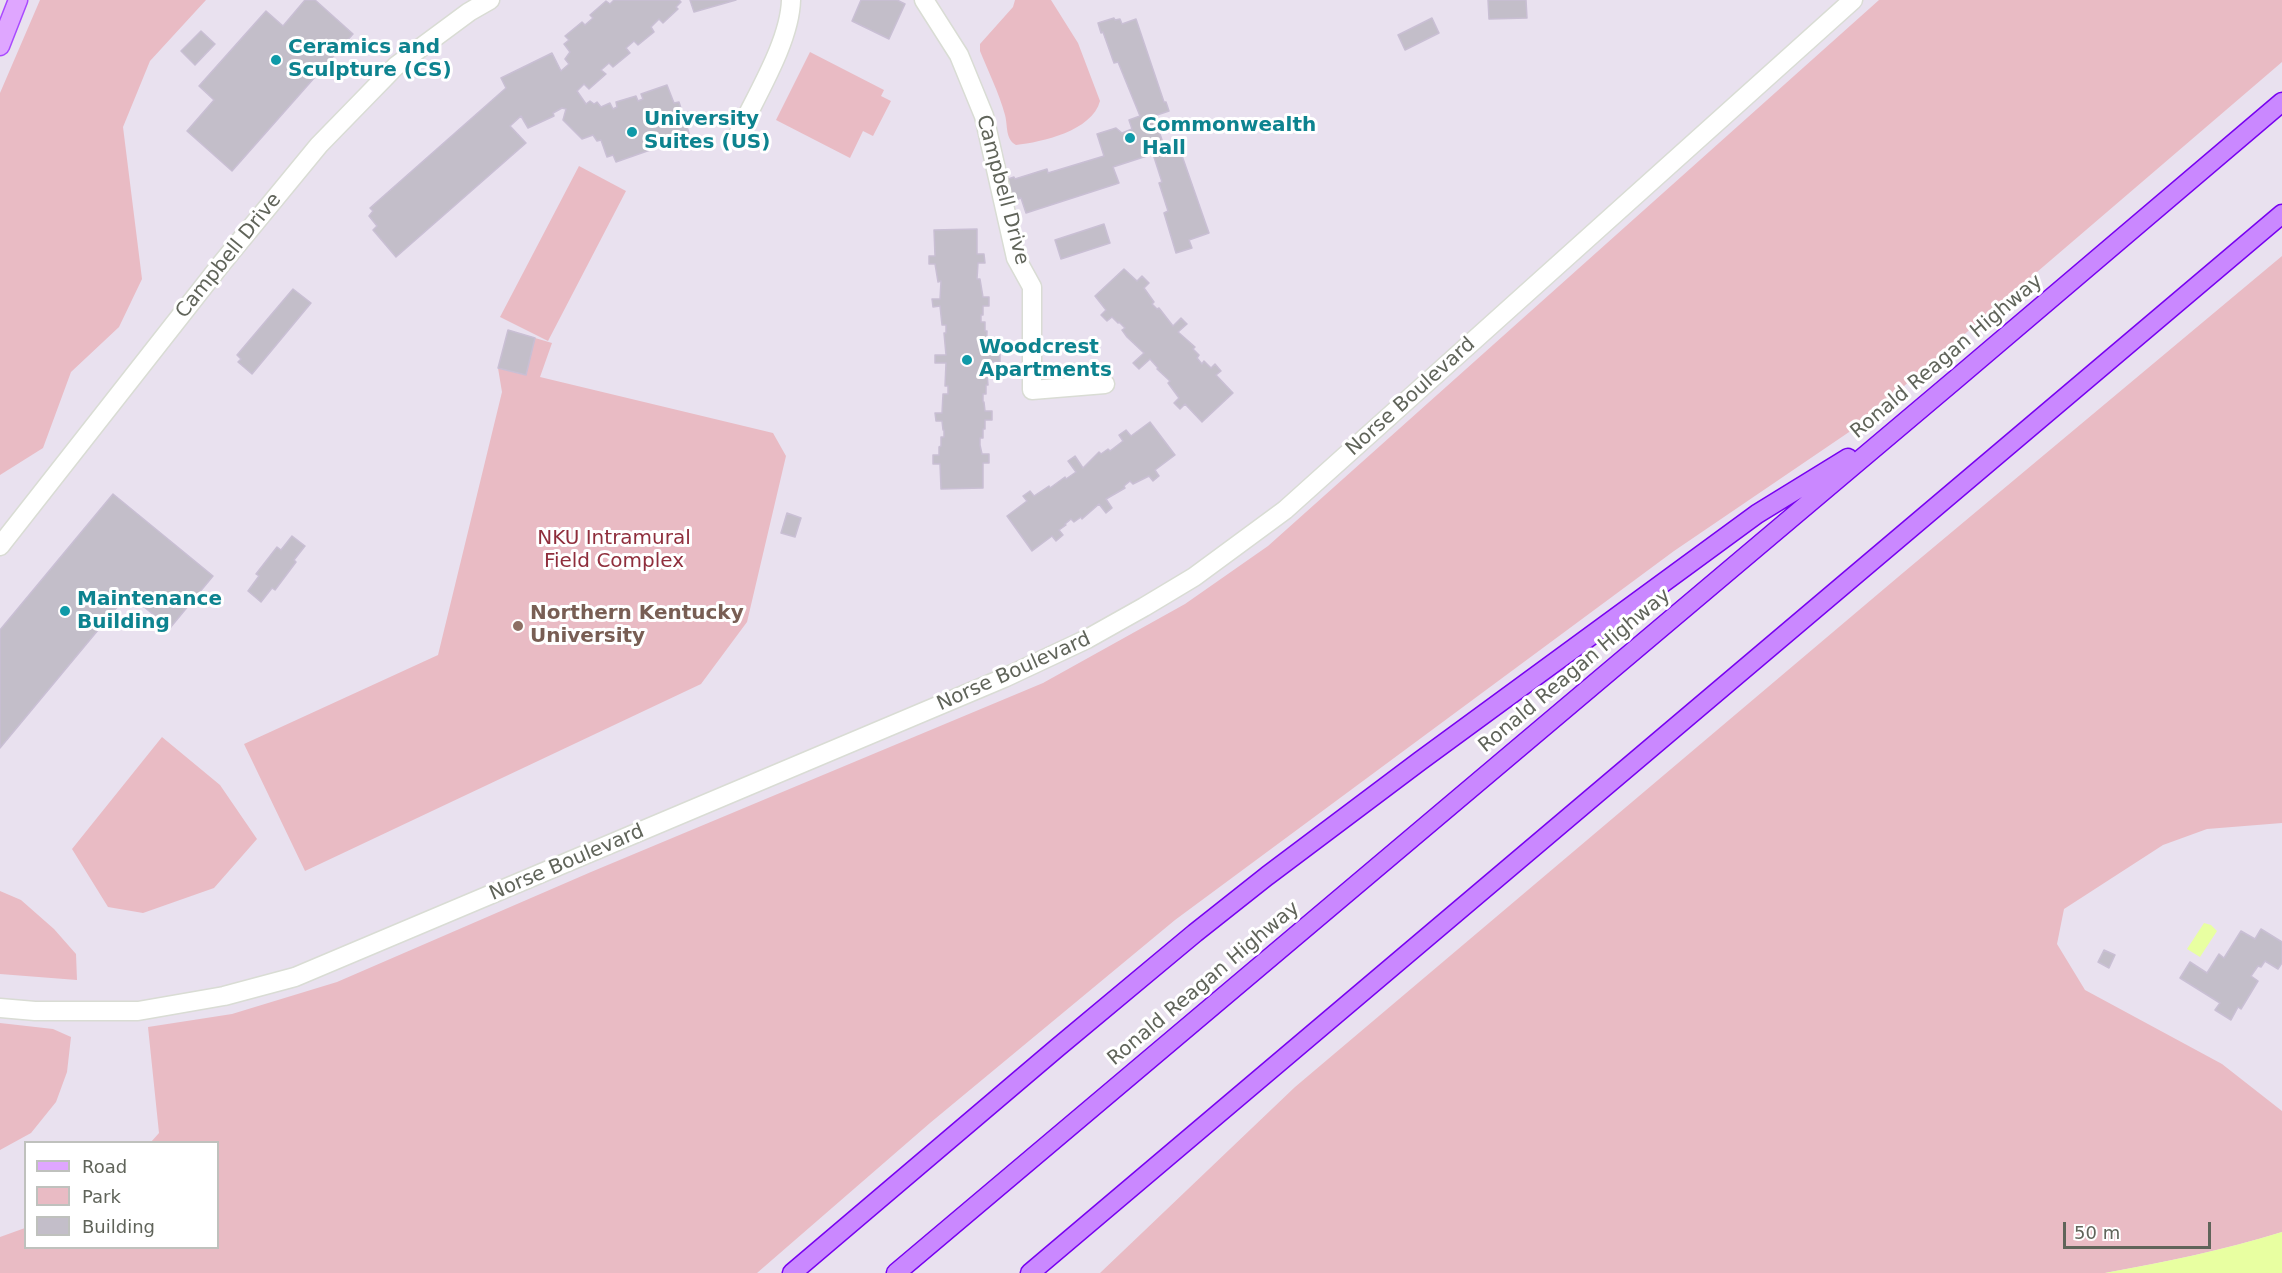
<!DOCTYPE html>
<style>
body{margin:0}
#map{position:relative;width:2282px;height:1273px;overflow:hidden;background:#e9e1ef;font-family:"DejaVu Sans",sans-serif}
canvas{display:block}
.legend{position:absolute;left:24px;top:1141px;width:195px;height:108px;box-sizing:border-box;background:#fff;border:2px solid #bfc1bd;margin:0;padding:8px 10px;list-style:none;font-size:18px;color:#60645a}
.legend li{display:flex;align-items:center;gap:12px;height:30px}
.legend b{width:30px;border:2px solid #bfc1bd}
.scale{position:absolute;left:2063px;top:1222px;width:148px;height:27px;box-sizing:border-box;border:3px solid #60645a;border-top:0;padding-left:8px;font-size:18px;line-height:21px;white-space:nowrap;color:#60645a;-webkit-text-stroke:4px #fff;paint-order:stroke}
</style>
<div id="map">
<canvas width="2282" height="1273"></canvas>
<ul class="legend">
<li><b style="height:8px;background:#dfa6ff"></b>Road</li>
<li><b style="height:16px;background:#e9bbc4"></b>Park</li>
<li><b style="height:16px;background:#c3bec9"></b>Building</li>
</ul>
<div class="scale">50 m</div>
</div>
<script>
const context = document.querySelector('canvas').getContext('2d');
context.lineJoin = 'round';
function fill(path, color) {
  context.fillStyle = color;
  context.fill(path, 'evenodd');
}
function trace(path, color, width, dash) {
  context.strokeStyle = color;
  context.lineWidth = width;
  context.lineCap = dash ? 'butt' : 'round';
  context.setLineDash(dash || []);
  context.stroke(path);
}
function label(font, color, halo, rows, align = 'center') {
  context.font = font + ' "DejaVu Sans",sans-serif';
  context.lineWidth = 6;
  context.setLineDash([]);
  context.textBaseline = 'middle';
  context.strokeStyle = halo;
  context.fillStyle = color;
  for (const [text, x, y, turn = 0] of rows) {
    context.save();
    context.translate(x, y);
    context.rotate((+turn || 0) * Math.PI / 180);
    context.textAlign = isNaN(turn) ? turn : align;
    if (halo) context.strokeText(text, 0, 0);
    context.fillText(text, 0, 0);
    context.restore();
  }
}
fill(new Path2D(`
 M40,0h166l-56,61 -27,66 19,152 -23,48 -48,45 -28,76 -43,27v-382z
 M1015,0h36l27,43 22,58c-8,30 -58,41 -84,44 -11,-6 -8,-19 -11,-30 -6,-22 -17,-44 -25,-64v-7l33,-37z
 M1879,0h403v62l-427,366 -181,123 -499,369 -245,203 -173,150h-757v-36l25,-9 1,20h192v-106h-67l8,-9 -11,-106 84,-13 105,-32 254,-110 452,-189 142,-79 83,-58z
 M810,52l74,38 -3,6 10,5 -18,35 -10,-5 -13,27 -74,-38z
 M579,166l47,25 -78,150 -48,-24z
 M2282,256v567l-75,6 -44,16 -99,64 -7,35 28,46 137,74 60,47v121c-58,18 -117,30 -177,41h-1005l195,-186 609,-515z
 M508,330l44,13 -12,34 233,56 13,23 -39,166 -46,62 -396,187 -61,-127 194,-89 64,-263 -4,-24z
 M162,737l58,48 37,54 -43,49 -71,25 -35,-6 -36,-58z
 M0,891l21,9 33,29 22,25 1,26 -77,-6z
 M0,1023l53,6 18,8 -4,35 -11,30 -25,31 -31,17z`), '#e9bbc4');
fill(new Path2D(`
 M2204,923l7,2 6,6 -17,26 -13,-8z
 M2282,1232v41h-177c60,-11 119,-23 177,-41z`), '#e8ffa1');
const building = new Path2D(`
 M305,0h10l38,34 -121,137 -45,-40 27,-31 -15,-14 67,-75 17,15z
 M614,0h65l2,2 -5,5 2,2 -15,14 -4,-4 -8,8 3,5 -16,13 -4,-4 -8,7 4,5 -17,14 -4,-4 -8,7 5,4 -17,15 -5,-5 -7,7 9,13 4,-3 4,3 3,-2 4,5 9,-4 3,6 4,-2 -1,-5 20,-6 2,5 5,-2 -2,-5 26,-9 7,18 5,-1 11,34 -74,26 -3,-7 -6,2 -6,-17 -4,1 -4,-6 -11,4 -19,-19 3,-11 -4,-1 -9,5 1,3 -26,12 -7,-12 -11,10 16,17 -130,114 -23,-27 4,-4 -8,-10 4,-5 -3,-3 136,-120 -5,-10 51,-25 9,18 8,-7 -4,-5 5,-7 -6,-8 5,-4 -4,-4 17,-14 3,3 8,-7 -3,-3 16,-14 4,3z
 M690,0h46l-42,12z
 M861,0h36l8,4 -16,35 -37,-18z
 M1488,0h38l1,18 -38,1z
 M1114,18l1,2 5,-1 2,5 14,-5 28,83h2l3,9 -15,5 10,30 15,-5 3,9h-2l29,83 -20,7 3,8 -16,5 -12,-40 4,-2 -9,-28 3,-1 -9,-28 -40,13 6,16 -93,30 -5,-15 -6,2 -2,-4h-2l-6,-16 9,-3 1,2 32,-10 1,4 56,-17 -7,-22 19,-6 6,5 10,-4 -3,-9 11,-4 -22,-54 -4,1 -11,-31 -2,1 -3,-10z
 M1432,18l7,15 -34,17 -7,-15z
 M201,31l14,13 -20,21 -14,-14z
 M1104,224l6,19 -49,16 -6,-19z
 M977,229v25h7l1,9h-7l-1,16h3l3,18h6v9h-6v9h-2v7h4v9h2l-1,23 14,-1v9h-14l2,23h-2v9h-3v8h1l1,9h7v9h-7v9h-2v9h-3v7l2,9h7v9h-6v25l-42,1 -1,-25h-7v-9h6v-8l2,-1v-9h3v-7h-1l-1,-9h-6l-1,-8h7l1,-19h5v-8h-3l1,-23h-11v-8h11l-2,-22h2v-8h-4l-2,-19 -7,1 -1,-8h8l1,-18 -3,1 -3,-18h-6v-8h6l-1,-26z
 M1124,269l13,12 5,-5 7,7 -5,5 10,14 -2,2 5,5 2,-1 14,18 8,-8 6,6 -9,8 17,15 -2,2 6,6 -2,3 5,6 2,-3 7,7 4,-4 6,7 -5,4 17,18 -31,29 -17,-18 -5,5 -6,-6 5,-5 -11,-15 2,-2 -13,-12 1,-1 -8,-9 -11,10 -6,-6 11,-10 -17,-16 -5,-7 3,-2 -6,-6 -1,1 -6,-6 -5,4 -6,-6 5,-5 -11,-14z
 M293,289l18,14 -59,71 -14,-12 3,-3 -4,-4z
 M508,330l27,8 -9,37 -28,-7z
 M1150,422l25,33 -20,15 4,6 -6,5 -4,-5 -16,8 -3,-3 -6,5 1,2 -19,11 6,9 -6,5 -7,-9 -17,15 -1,-2 -7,5 -3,-3 -6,5 1,1 -7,5 4,5 -7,6 -4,-5 -20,15 -25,-35 20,-15 -4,-5 7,-5 4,5 15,-10 1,2 15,-11 1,2 10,-7 -8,-11 7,-5 8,12 16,-16 2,2 7,-5 2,2 13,-10 -4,-6 7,-5 5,6z
 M113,494l100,82 -43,52 -42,-34 -128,154v-118z
 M787,513l14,5 -6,19 -14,-4z
 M292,536l13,10 -11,14 2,2 -21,28 -3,-2 -11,14 -13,-11 11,-15 -3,-2 21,-27 4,3z
 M2261,929l21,13v21l-4,6 -13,-8 -4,6 -3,-1 -7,10 7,5 -17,28 -3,-2 -7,13 -16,-10 5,-7 -40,-25 10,-16 17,11 12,-19 5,4 17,-27 14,8z
 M2104,950l11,5 -6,13 -11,-6z`);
fill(building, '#c3bec9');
trace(building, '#c9bfd4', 1.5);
const minor = new Path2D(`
 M924,0l35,55 25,61 32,142 16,29v103l73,-6
 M739,132c18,-38 51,-91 52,-132
 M0,546l222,-283 97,-118 77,-79 73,-54 21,-12
 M0,1008l35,3h103l86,-15 71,-19 709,-299 83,-39 57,-32 50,-30 91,-67 568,-510`);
const major = new Path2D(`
 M0,46l18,-46`);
const highway = new Path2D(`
 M792,1273l265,-225 138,-115 72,-57 153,-115 337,-247 91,-56
 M896,1273l1060,-894 326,-277
 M1030,1273l1252,-1059`);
trace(minor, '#d9dcd4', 21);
trace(major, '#a94aff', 21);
trace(highway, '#7700f0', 21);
trace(minor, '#fff', 18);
trace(major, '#dfa6ff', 18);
trace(highway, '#ca88ff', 18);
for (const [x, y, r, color] of [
 [276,60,6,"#0f9aa8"],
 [632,132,6,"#0f9aa8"],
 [1130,138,6,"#0f9aa8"],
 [967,360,6,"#0f9aa8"],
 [65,611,6,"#0f9aa8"],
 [518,626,6,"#8d6e63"]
]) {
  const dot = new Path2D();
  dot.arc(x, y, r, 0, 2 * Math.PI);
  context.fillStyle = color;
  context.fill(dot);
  trace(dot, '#fff', 2);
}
label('bold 20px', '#0d838f', '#fff', [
 ["Ceramics and",288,48],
 ["Sculpture (CS)",288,71],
 ["University",644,120],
 ["Suites (US)",644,143],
 ["Commonwealth",1142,126],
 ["Hall",1142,149],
 ["Woodcrest",979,348],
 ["Apartments",979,371],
 ["Maintenance",77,600],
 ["Building",77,623]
], 'left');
label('20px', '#60645a', '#fff', [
 ["Campbell Drive",1002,190,75],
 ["Campbell Drive",229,256,-51],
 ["Ronald Reagan Highway",1947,357,-40],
 ["Norse Boulevard",1411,397,-42],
 ["Ronald Reagan Highway",1575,671,-40],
 ["Norse Boulevard",1014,672,-24],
 ["Norse Boulevard",567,863,-23],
 ["Ronald Reagan Highway",1204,984,-40]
]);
label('20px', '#8f2e3c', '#fff', [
 ["NKU Intramural",614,539],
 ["Field Complex",614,562]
]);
label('bold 20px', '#785e54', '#fff', [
 ["Northern Kentucky",530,614],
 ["University",530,637]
], 'left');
</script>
